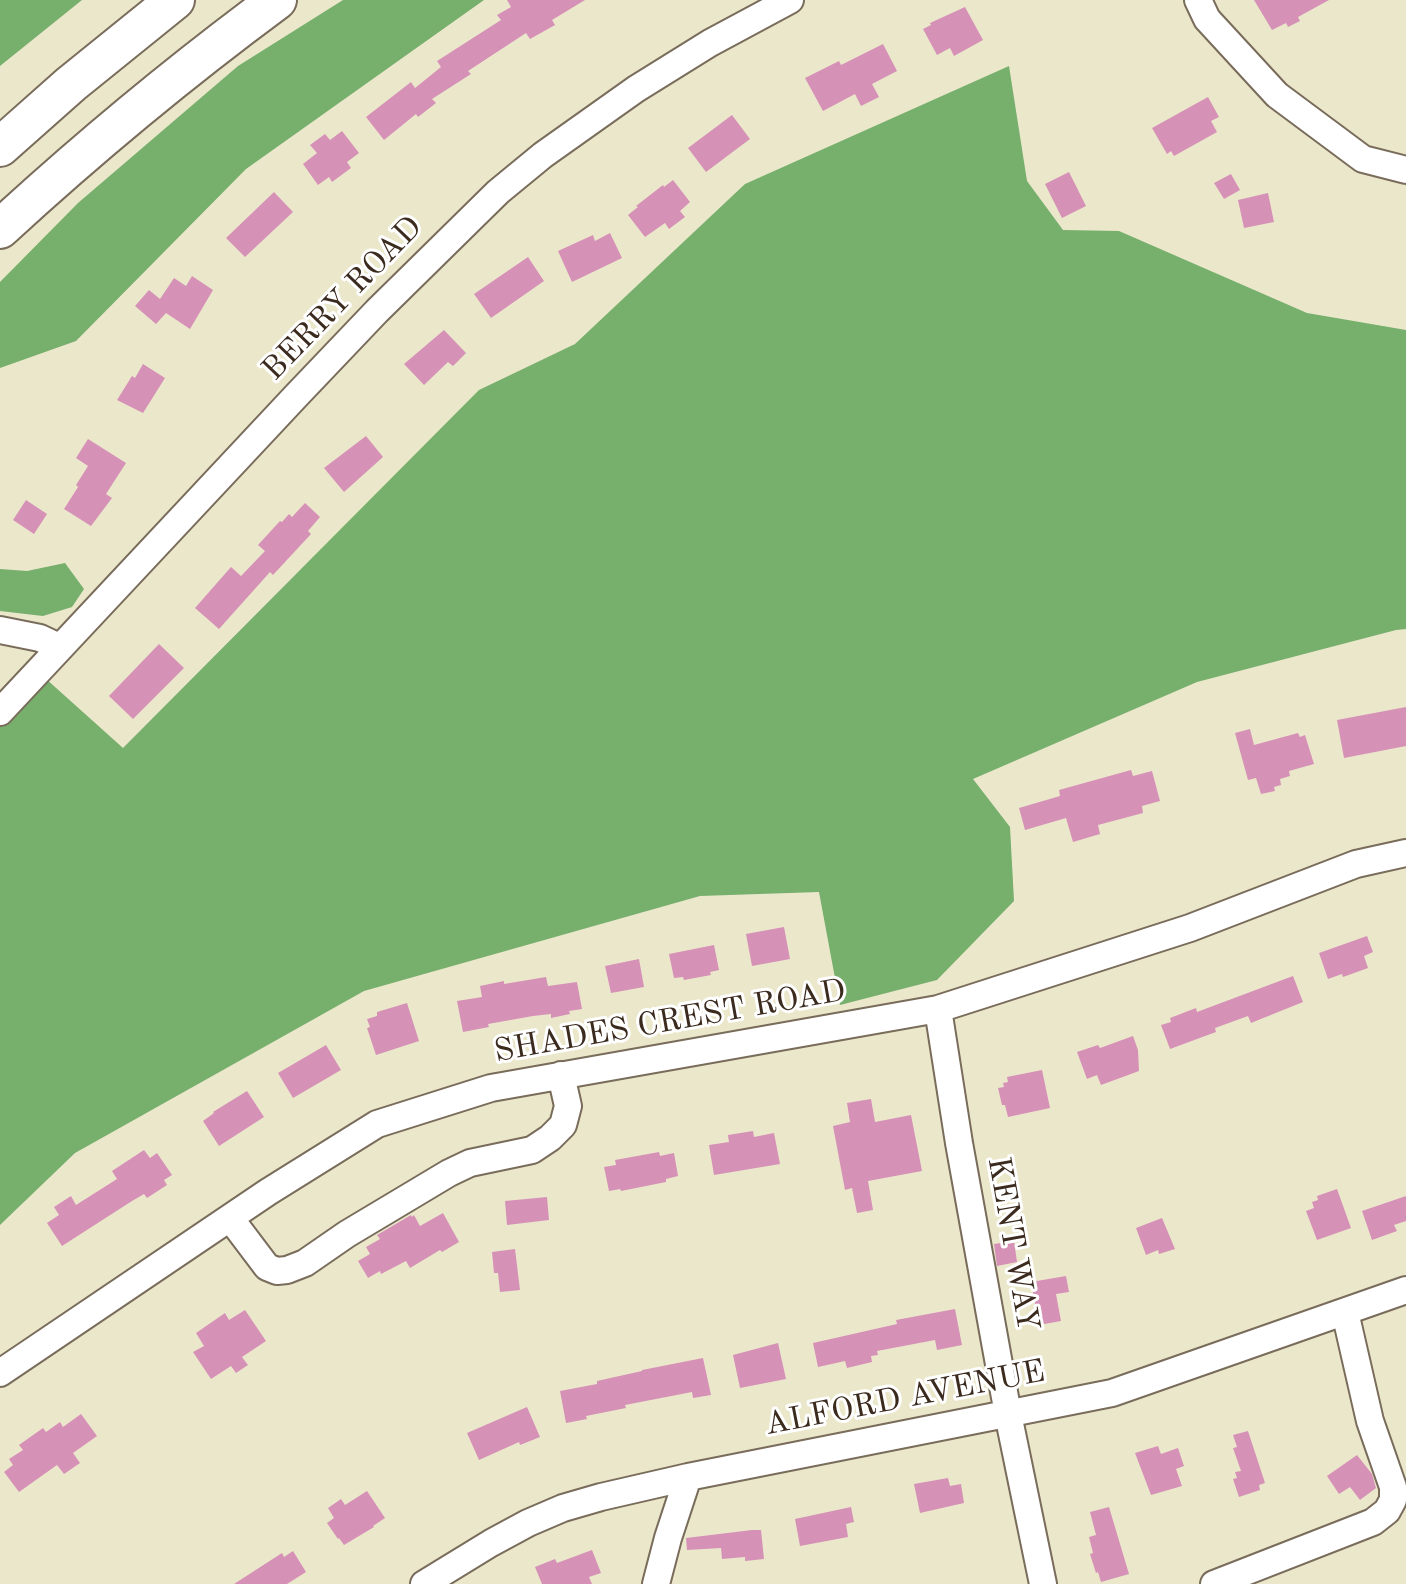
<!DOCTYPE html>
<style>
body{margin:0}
canvas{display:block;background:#ebe7cb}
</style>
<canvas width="1406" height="1584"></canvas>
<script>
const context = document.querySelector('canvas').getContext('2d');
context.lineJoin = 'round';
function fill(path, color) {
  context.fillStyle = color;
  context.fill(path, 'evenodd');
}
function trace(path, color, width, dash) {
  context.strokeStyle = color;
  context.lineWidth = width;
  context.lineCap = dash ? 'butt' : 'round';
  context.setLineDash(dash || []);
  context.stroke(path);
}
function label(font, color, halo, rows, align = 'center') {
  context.font = font + ' "Old Standard TT",serif';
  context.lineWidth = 6;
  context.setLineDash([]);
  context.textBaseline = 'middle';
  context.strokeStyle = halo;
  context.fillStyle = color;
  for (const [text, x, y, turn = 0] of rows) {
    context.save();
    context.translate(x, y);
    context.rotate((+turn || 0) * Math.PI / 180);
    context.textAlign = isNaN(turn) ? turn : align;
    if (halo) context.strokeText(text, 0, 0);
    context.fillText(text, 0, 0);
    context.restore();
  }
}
fill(new Path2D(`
 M0,0h82l-82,66z
 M343,0h141l-238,169 -170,172 -76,27v-86l78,-79 160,-137z
 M1009,66l18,115 36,49 56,1 188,82 99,17v299l-10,1 -199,52 -224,97 37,48 4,74 -77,79 -97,25 -21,-113 -119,4 -336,95 -289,162 -75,72v-498l45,-49 78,70 356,-358 96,-46 170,-160z
 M65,563l19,26 -12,18 -29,9 -43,-5v-42l27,2z`), '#77af6d');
fill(new Path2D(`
 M507,0h78l-33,20 3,5 -25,14 -4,-6 -58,38 3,3 -39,25 4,4 -18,14 -2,-3 -32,26 -18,-23 45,-35 4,6 26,-21 -4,-6 64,-41 -4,-5 14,-8z
 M1254,0h75l-31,17 2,4 -12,6 -2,-4 -14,7z
 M965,7l18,33 -29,16 -4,-8 -13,7 -14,-26 8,-4 -1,-2z
 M883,44l14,27 -25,13 7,13 -18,9 -6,-12 -32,17 -18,-33 34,-17 2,4z
 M1208,97l11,20 -8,4 6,11 -43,24 -3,-5 -4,3 -15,-26z
 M732,115l18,24 -44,33 -18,-24z
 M342,131l17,22 -12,9 4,6 -19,14 -3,-5 -11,8 -15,-21 14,-11 -7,-8 15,-11 5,6z
 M1069,172l17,34 -24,12 -17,-34z
 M1231,174l9,16 -16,9 -10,-16z
 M673,180l17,22 -10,9 5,6 -16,12 -4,-6 -20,14 -17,-22 10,-8 -2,-1 27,-21 1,2z
 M274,192l19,20 -48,45 -19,-19z
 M1268,193l6,29 -30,6 -6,-28z
 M610,233l12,25 -50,24 -14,-31 35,-16 2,6z
 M528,257l16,24 -53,37 -17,-24z
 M192,276l21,14 -23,39 -24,-16 -10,11 -21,-18 14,-16 11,9 14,-21 12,8z
 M444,330l22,23 -13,13 -5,-4 -24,23 -20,-21z
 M143,364l22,14 -22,35 -26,-13 15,-24 3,2z
 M366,436l17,21 -39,35 -20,-24z
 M88,439l38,24 -20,31 6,4 -21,28 -27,-17 14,-22 -2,-2 12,-19 -12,-8z
 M26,500l21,14 -13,20 -21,-14z
 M305,503l15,14 -12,14 3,3 -38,41 -3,-3 -51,57 -24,-21 36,-41 10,9 24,-25 -7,-6 22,-24 2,1 7,-8 3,3z
 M159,644l25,24 -51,51 -24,-23z
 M1406,707v39l-62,12 -7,-38z
 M1250,729l4,16 44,-12 2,4 5,-2 9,29 -25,7 1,5 -10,3 1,6 -7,2 1,4 -14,3 -5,-16 -8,2 -13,-47z
 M1131,770l2,6 19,-5 8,30 -18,5 1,7 -45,12 2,9 -27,8 -7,-24 -41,12 -6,-22 41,-12 -1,-6z
 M784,927l6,32 -38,7 -6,-32z
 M1367,936l6,16 -9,4 4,12 -25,9 -1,-3 -14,5 -9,-26z
 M714,945l5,25 -9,2 1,3 -27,5 -1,-3 -9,1 -5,-24z
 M639,959l5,28 -33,6 -6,-27z
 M1293,976l10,26 -52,21 -3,-7 -33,12 1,4 -46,17 -9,-24 10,-3 -1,-4 26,-10 1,4z
 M546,977l2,9 29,-4 5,27 -13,2 1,3 -19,4v-4l-18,2 -45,8 1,3 -26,5 -6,-31 25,-4 -2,-11 24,-5v3z
 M407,1003l12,38 -43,14 -9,-27 3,-1 -3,-8 10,-3v-4z
 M1133,1036l5,14 1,21 -38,14 -4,-10 -10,4 -10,-27 21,-7 2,3z
 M326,1045l15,25 -48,28 -15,-25z
 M1042,1070l8,38 -42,9 -3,-12h-3l-4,-17 6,-1 -1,-4 5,-1 -1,-5z
 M247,1091l17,26 -45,29 -16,-25 11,-8 -1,-1z
 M871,1099l4,23 36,-7 11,56 -54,10 5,29 -16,3 -5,-25 -7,2 -12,-64 17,-4 -3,-19z
 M753,1131l1,6 20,-4 6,31 -66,11 -5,-30 20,-3 -1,-7z
 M144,1150l6,8 7,-5 15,22 -8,5 3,5 -20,13 -3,-4 -12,7 -70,45 -15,-23 12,-8 -5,-8 17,-11 5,9 41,-26 -5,-8z
 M659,1152l1,4 14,-3 4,23 -12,3v3l-45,9 -1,-2 -11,2 -5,-24 12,-2 -1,-5z
 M1337,1189l14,39 -34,12 -11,-29 8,-3 -2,-6 6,-2 -1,-4z
 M1406,1196v25l-12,4 3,6 -25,9 -10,-29z
 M547,1197l2,23 -42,5 -2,-24z
 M443,1213l16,29 -17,10 -2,-2 -30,18 -4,-7 -25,13 -1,-3 -12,7 -10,-17 12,-7 -4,-7 14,-8 -3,-4 34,-20 1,2 2,-2 6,11z
 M1162,1218l13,31 -16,5 -1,-4 -12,5 -10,-27z
 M1014,1241l3,21 -20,4 -3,-22z
 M515,1249l5,41 -20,2 -2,-19h-4l-2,-21z
 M1066,1276l3,16 -13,2 5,27 -22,4 -8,-43z
 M955,1309l7,36 -25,5 -2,-10 -58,11 1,4 -7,1 1,6 -25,6 -2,-7 -27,6 -5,-24 84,-19 -1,-4z
 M245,1310l21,31 -24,16 6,8 -12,8 -5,-7 -20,13 -18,-27 11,-6 -8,-13 29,-20 4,7z
 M778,1343l8,36 -46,9 -7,-33z
 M703,1358l8,37 -18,3 -1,-6 -67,13 1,3 -40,8 1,3 -21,4 -6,-32 37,-7v-3l45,-10v-1z
 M527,1407l13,30 -20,8 -1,-3 -40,18 -12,-27z
 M81,1414l16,22 -24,17 7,10 -16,11 -7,-9 -38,27 -15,-20 9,-7 -4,-6 14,-9 -4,-5 24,-17 3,4 14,-10 3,5z
 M1248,1431l17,52 -6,2 1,5 -21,7 -6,-18 4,-1 -2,-6 6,-1 -8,-23 4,-1 -4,-12z
 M1158,1446l3,8 17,-6 6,18 -8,3 6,17 -31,9 -16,-42z
 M1357,1455l15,19 4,14 -16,12 -10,-13 -11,7 -12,-18z
 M948,1478l2,8 11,-2 3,19 -44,10 -6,-29z
 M367,1491l18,27 -12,8 1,1 -30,18 -5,-7 -1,1 -11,-16 7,-5 -6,-10 13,-9 4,6z
 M851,1507l3,15 -8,2 2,13 -48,9 -5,-27z
 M1109,1507l20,67 -28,8 -3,-10 -2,1 -6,-19 3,-1 -4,-16 7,-2 -6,-23z
 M752,1530h9l3,29 -19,2v-4l-23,2 -1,-11 -34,2 -1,-12z
 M592,1550l9,23 -12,4 3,7h-50l-7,-17 20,-8 2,4z
 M293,1551l13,21 -19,12h-53l48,-31 2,4z`), '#d691b7');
const minor = new Path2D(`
 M1198,0l9,19 70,76 86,64 43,11
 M0,630l40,8 19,9
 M0,712l296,-316 81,-85 121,-119 45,-37 93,-66 74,-46 80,-43
 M938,1009l21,134 49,271 35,170
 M230,1218l37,49 10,4 10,-1 18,-7 42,-29 102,-61 21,-10 62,-13 18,-12 13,-13 5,-19 -7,-31
 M0,1373l268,-181 109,-68 114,-36 447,-79 252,-81 166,-64 50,-11
 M424,1584l67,-41 37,-20 35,-15 38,-11 87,-20 424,-84 294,-103
 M656,1584l12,-46 20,-61
 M1214,1584l159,-62 14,-11 6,-11v-13l-23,-66 -25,-109`);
const highway = new Path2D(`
 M0,147l71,-63 104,-84
 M0,229c88,-81 181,-158 277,-229`);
trace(minor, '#796c5b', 30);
trace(highway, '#796c5b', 42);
trace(minor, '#fff', 26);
trace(highway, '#fff', 38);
label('32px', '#3b2a1e', '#fff', [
 ["BERRY ROAD",343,299,-46],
 ["SHADES CREST ROAD",670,1022,-10],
 ["KENT WAY",1012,1244,80],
 ["ALFORD AVENUE",905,1399,-11]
]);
</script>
